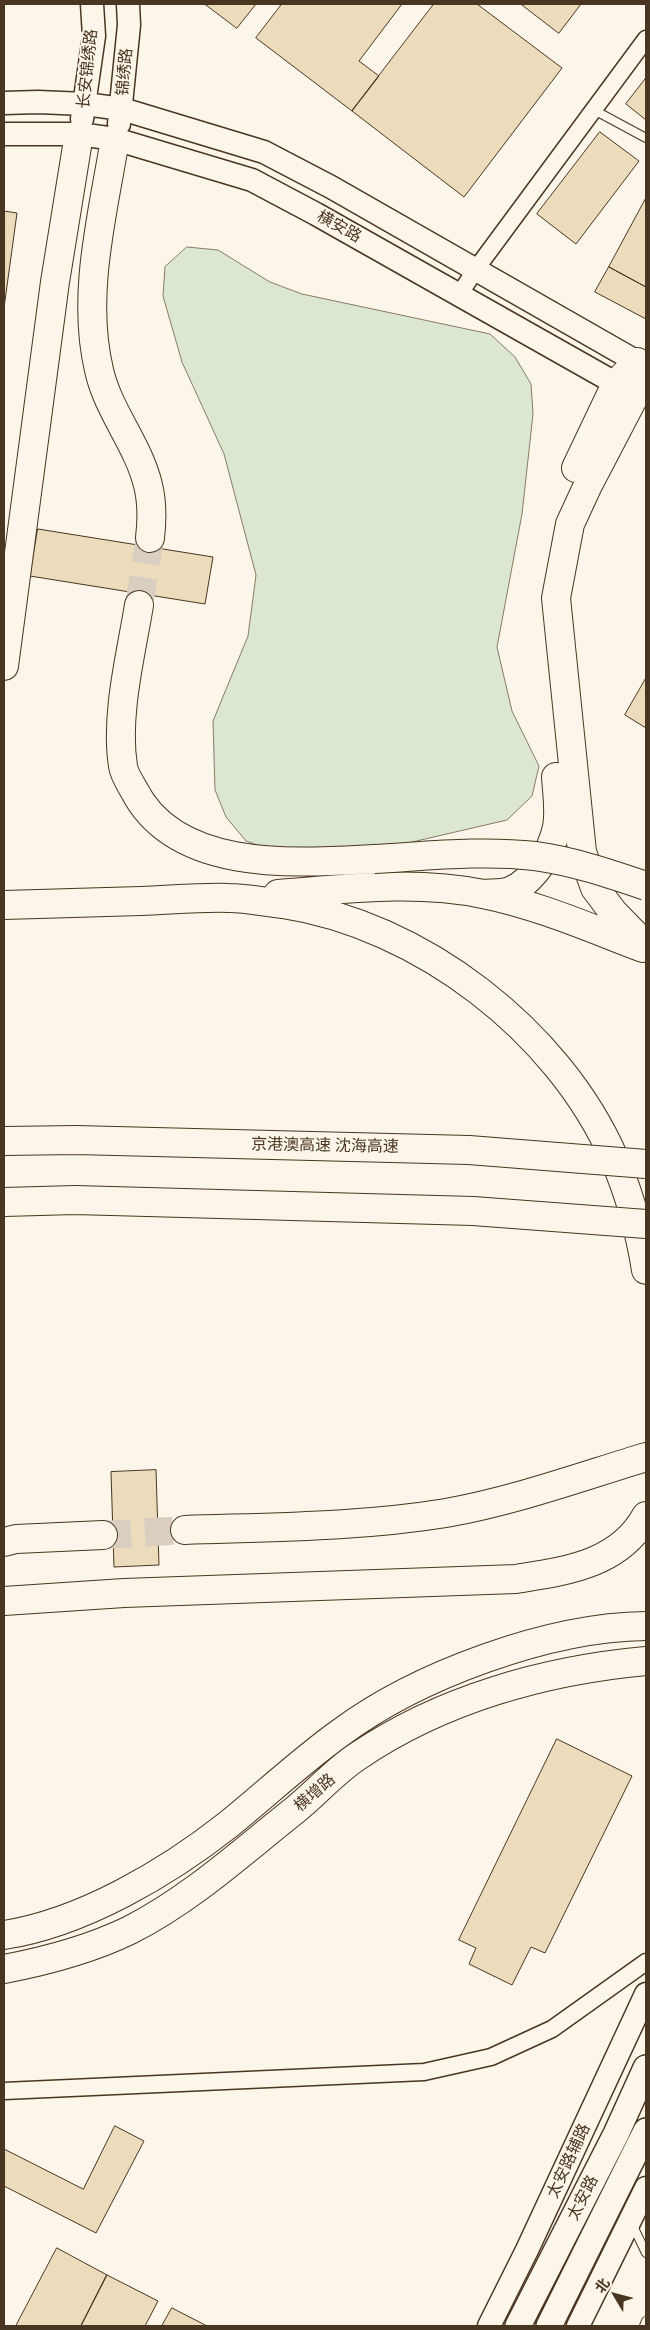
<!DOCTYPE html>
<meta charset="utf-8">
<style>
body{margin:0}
#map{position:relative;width:650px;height:2330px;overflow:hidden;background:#fbf6e9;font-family:Karla,"Noto Sans SC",sans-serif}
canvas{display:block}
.frame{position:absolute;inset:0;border:5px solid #4a3520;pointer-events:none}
.north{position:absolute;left:590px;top:2270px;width:50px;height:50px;-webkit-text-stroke:4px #fbf6e9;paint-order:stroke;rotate:307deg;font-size:14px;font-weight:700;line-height:20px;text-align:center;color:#4a3520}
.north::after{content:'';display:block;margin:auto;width:18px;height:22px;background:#4a3520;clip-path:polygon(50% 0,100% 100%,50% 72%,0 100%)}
</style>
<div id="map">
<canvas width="650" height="2330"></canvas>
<div class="frame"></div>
<div class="north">北</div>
</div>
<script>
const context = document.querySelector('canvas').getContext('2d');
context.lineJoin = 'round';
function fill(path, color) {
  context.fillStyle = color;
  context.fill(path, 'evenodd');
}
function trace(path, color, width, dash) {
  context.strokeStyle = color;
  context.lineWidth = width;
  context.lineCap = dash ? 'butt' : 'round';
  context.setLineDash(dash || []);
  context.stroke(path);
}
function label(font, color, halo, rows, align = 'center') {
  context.font = font + ' Karla,"Noto Sans SC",sans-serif';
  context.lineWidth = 4;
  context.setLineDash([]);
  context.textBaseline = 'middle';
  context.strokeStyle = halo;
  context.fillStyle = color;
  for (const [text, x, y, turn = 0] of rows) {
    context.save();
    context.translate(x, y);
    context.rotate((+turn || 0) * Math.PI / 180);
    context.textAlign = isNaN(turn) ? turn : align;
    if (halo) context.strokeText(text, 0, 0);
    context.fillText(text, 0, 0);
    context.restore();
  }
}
const green = new Path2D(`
 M187,247l31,3 52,32 32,12 188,40 25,23 16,27 2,30 -11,100 -25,133 15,64 27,55 -7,30 -25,24 -125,29 -105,3 -31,-11 -20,-24 -11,-27 -2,-69 35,-85 8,-61 -32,-121 -42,-92 -19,-66 2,-29z`);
fill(green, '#dce7d0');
trace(green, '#887966', 1);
const building = new Path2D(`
 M205,4h51l-19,24z
 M282,4h120l-43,57 20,15 -27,35 -96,-73z
 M434,4h43l85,64 -98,129 -112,-86z
 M521,4h60l-22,29z
 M646,78v42l-20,-16z
 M600,132l39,29 -63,83 -39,-30z
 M646,198v89l-37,-20z
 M4,211l13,2 -13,95z
 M609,267l37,20v32l-51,-27z
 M38,529l175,28 -8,47 -175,-28z
 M646,678v50l-21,-13z
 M156,1470l3,95 -45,2 -3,-95z
 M557,1739l75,37 -87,177 -14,-6 -19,38 -43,-21 7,-16 -17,-8z
 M115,2126l29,15 -48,92 -92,-47v-37l79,40z
 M57,2248l50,27 -26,51h-65z
 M107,2275l51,26 -13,25h-64z
 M172,2308l35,18h-45z`);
fill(building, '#ecdcbc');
trace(building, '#4a3520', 1);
trace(new Path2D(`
 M139,605l11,-67
 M103,1535l82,-5`), '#d8cfc1', 28, [28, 14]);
const lane = new Path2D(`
 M594,110l52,28
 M633,2226l13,27
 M644,2326l2,-5`);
const street = new Path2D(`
 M459,295l17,-26 170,-230
 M4,2091l420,-19 67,-15 61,-28 94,-67`);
const secondary = new Path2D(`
 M4,103l34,-1 47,2 37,5 142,43 67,35 315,180
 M82,119l12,-83 -2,-32
 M119,124l10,-99 -1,-21
 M4,134h75l36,5 137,41 64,34 315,178
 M489,2326l38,-76 119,-256
 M578,2326l68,-138`);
const primary = new Path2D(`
 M518,2326l98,-192 30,-66
 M549,2326l97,-195`);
const highway = new Path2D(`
 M115,139c-12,75 -34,155 -16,231 9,41 39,74 49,115 4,16 4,36 2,53
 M637,362l-2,33 -47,90 -18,39 -14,74 26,254 13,36 18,24 33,34
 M576,468l40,-84 21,-22
 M139,605c-8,50 -24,110 -16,161 1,8 7,17 11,24 42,83 163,73 240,69
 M4,666l51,-384 24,-148
 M278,894c67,-5 138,-14 205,0 55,11 107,34 160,54
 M483,894c8,-1 19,0 27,-3 23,-9 42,-40 47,-64 3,-16 0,-34 -1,-50
 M4,905c46,-1 91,-3 137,-4 29,-1 59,-4 88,-3 17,0 36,4 54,6 137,21 275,126 331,254 15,35 26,74 32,112
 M185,1530c87,-3 175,-3 261,-17 68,-12 134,-36 200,-56
 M4,1542l12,-3 87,-4
 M4,1601l120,-8 392,-14c49,-8 103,-14 130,-63
 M4,1935c78,-12 163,-62 225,-111 37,-30 72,-63 111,-91 78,-58 209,-106 306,-107
 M4,1969c42,-8 87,-20 126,-39 61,-31 112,-78 165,-120 21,-17 40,-39 63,-54 84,-57 188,-86 288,-95`);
trace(lane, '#4a3520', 10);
trace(street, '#4a3520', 19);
trace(secondary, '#4a3520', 25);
trace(primary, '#4a3520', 28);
trace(highway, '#4a3520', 30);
trace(lane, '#fbf6e9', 8);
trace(street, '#fbf6e9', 16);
trace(secondary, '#fbf6e9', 22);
trace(primary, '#fbf6e9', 25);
trace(highway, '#fbf6e9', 28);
const highwayBridge = new Path2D(`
 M374,859c54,-3 108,-9 161,-3 37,5 76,18 111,30
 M4,1141l72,-1 393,10 177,14
 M4,1202l71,-2 398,11 173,13`);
trace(highwayBridge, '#4a3520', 30, []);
trace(highwayBridge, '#fbf6e9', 28);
label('16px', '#4a3520', '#fbf6e9', [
 ["长安锦绣路",88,69,-84],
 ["锦绣路",125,72,-85],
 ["横安路",339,227,29],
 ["京港澳高速 沈海高速",325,1146,1],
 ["横增路",315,1793,-41],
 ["太安路辅路",569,2161,-65],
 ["太安路",583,2198,-63]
]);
</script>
